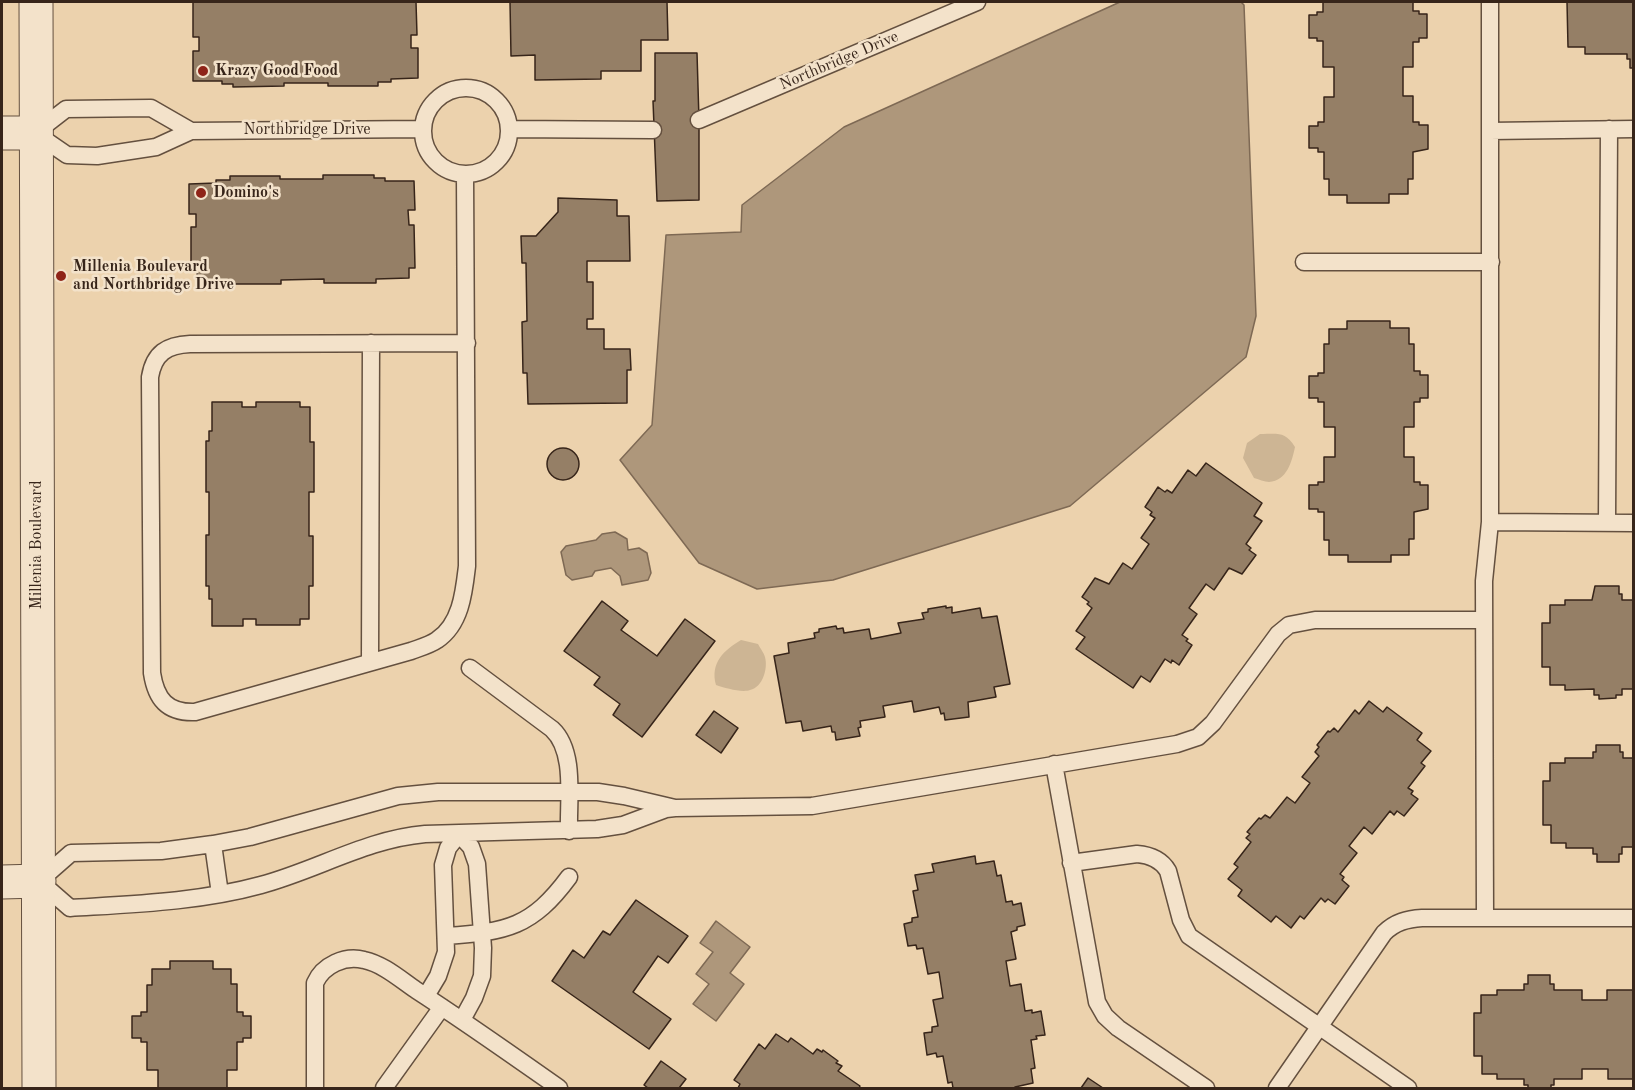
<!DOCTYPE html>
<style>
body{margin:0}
#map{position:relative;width:1635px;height:1090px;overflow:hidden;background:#ecd2ad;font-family:"Old Standard TT",serif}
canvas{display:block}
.frame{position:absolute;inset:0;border:3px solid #37251a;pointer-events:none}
</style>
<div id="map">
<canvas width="1635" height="1090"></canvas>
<div class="frame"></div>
</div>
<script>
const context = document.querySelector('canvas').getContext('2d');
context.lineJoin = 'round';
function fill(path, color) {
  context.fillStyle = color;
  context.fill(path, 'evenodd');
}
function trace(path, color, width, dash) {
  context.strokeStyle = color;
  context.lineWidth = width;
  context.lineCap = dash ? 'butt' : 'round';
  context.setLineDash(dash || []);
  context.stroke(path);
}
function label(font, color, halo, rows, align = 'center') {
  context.font = font + ' "Old Standard TT",serif';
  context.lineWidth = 5;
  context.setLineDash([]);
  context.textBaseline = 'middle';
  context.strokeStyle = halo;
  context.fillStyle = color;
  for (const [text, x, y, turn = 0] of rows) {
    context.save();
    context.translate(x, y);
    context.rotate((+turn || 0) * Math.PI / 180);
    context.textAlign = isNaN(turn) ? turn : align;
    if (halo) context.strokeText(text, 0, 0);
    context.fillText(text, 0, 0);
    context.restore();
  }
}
fill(new Path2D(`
 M1260,434c18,0 25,-3 35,13 -3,14 -8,34 -26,35 -4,0 -11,-3 -15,-4l-11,-20 4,-15z
 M741,640l17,4c2,4 6,9 7,13 3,11 -2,30 -15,33 -8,3 -25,-2 -34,-5 -6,-22 8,-35 25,-45z`), '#cdb594');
const water = new Path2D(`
 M1120,2h121l3,3 12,311 -10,41 -176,149 -237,74 -76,9 -58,-26 -79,-103 32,-35 14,-190 75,-3 1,-27 102,-78z
 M615,532l12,7 1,11 11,-2 8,5 4,20 -3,7 -26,5 -2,-9 -9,-8 -16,3 -3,5 -20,4 -6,-5 -5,-23 5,-6 30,-6 6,-6z
 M716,921l34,26 -20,26 14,11 -28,37 -23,-17 16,-20 -13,-10 17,-22 -13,-9z`);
fill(water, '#ae977b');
trace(water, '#7e6954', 1.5);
const building = new Path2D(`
 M193,2h223l1,33h-6v13h7v30l-27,1v3h-13v4h-50v-3h-44v3l-51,1v-3h-11v-3h-29v-30h6v-14h-6z
 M510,2h157l1,38h-27v31h-40v8l-66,1v-25l-24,1z
 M1323,2h90v9h6v3h8v24h-8v4h-6v25h-10v29h10v26h6v3h9v24l-15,3v27h-5v15h-19v9h-42v-8h-18v-16h-5v-27h-6v-4h-9v-22h9v-4h6v-25h10v-30h-11v-26h-6v-3h-8v-23h8v-3h6z
 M1567,2h67v66h-4v-9h-3v-5h-42v-7h-17z
 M655,53h42l2,67v80l-42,1 -4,-100h2z
 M323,175h51v3h11v3h29l1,29h-7l1,15h5l1,43h-6v10l-33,1v4h-52v-4l-43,1v4h-51v-4h-33v-9h-6v-44h5v-13h-7v-30l27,-1v-3h14v-4h50v3h43z
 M558,198l59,2v16h12l1,45h-43v21h6v37h-6v10h17v20h26l1,21h-4v33l-99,1 -1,-31h-4l-1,-51 5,-1 -1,-58h-4l-1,-27h15l22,-24z
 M1347,321h43v7h19v16h5v27h6v4h8v23h-8v4h-6v25h-10v30h10v25h6v3h8v24l-14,3v27h-5v16h-18v7h-43v-7h-19v-15h-5v-28h-6v-3h-9v-24h9v-3h6v-25h11v-30h-11v-25h-6v-4h-9v-22h9v-3h6v-29h5v-15h18z
 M212,402h30v5h14v-5h44v5h10v35h4v50h-5v44h4v50h-4v33h-9v6h-44v-6h-13v7h-31v-27h-3v-13h-3v-51h3v-43h-3v-51h3v-10h3z
 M547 464a16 16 0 1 1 32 0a16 16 0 1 1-32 0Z
 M1206,463l56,40 -8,13 8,5 -16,23 5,4 -2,2 7,5 -14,19 -13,-6 -15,22 -8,-6 -17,24 8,6 -15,21 6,4 -2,2 6,4 -13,20 -7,-5 -1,3 -6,-4 -15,23 -9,-6 -8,12 -57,-39 9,-12 -9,-6 16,-23 -5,-4 2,-2 -7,-5 13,-19 14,6 14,-21 9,6 17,-25 -8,-6 14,-20 -5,-3 2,-3 -7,-5 13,-20 7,5 2,-2 5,3 16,-23 8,6z
 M1595,586h24v8h3v6h12v89h-12v6h-6v3l-17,1v-4h-5v-6l-29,1v-5h-15v-18h-8v-44h8v-18h15v-5h27z
 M602,601l26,20 -7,9 36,26 28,-37 30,22 -73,96 -29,-22 7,-11 -26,-19 6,-8 -36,-26z
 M946,606v2l6,-1v6l28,-5 2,10 15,-2 13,68 -16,3 2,10 -28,5 1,15 -24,3 -1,-7 -3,1 -2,-7 -25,5 -2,-11 -29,5 2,11 -25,4 1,6 -3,1 2,8 -24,4 -1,-8h-3l-1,-6 -28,5 -2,-10 -15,2 -12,-67 15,-3 -1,-10 27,-5 -1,-5 5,-1v-3l17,-3 1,3 6,-1 1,5 25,-4 2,10 30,-6 -3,-10 26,-4 -2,-6 6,-1v-3z
 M1369,701l14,11 4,-5 35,26 -5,7 14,11 -10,12 4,3 -17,22 5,3 -2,3 7,5 -14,17 -7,-5 -3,4 -4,-4 -18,23 -8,-7 -15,19 8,7 -17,21 4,3 -2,3 7,6 -14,18 -7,-5 -3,3 -4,-4 -17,21 -4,-3 -9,12 -15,-12 -5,6 -33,-26 4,-6 -14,-11 10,-12 -4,-3 17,-22 -5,-4 4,-4 -3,-2 12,-14 2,1 4,-4 5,3 17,-21 8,6 15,-20 -8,-6 17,-21 -4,-4 4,-5 -2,-2 11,-14 2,1 4,-4 4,4 17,-22 4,4z
 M714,711l24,17 -17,25 -25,-18z
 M1596,745h24v7h3v6h11v89h-12v7h-3v8h-22v-8h-4v-6h-27v-5h-15v-18h-8v-44h7v-18h15v-5h28v-6h3z
 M975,856l1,8 18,-3 3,15 4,-1 5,27 6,-1 1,4 8,-2 4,22 -8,2v3l-6,2 5,27 -10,2 4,25 11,-2 4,27 7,-1v3l9,-2 4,24 -9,1 1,3 -6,1 4,28 -4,1 2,14 -18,4 1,1h-63l-1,-6 -4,1 -5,-27 -6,1 -1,-4 -9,2 -3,-22 8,-1v-5l6,-1 -5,-26 10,-2 -4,-26 -11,2 -5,-26 -6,1 -1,-4 -8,1 -4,-22 8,-2v-4l6,-1 -5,-26 5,-1 -3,-15 19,-3 -2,-8z
 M636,900l52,36 -20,27 -10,-7 -25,36 38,27 -22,30 -97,-68 21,-31 11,8 19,-27 7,4z
 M170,961h43v8h18v15h6v28h6v4h8v22h-8v4h-6v28h-10v18h-69v-18h-11v-28h-6v-4h-9v-22h9v-4h6v-27h5v-16h18z
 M1528,975h22v9h4v6h28v10h25v-10h27v89h-26v-10h-26v10h-28v6h-3v3h-23v-3h-4v-6h-27v-5h-15v-18h-8v-43h7v-18h16v-5h27v-6h4z
 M776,1034l12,8 3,-4 22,16 4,-5 5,3 1,-2 15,11 -2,2 6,3 -4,5 22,15 -1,2h-121l2,-4 -6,-4 25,-36 6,5z
 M661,1061l25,18 -7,9h-31l-4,-3z
 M1088,1078l15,10h-22z`);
fill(building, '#957f66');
trace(building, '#37251a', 1.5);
const service = new Path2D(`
 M423 131a43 43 0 1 1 86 0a43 43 0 1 1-86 0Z
 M699,120l278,-118
 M509,129l144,1
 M191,131l-40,-23 -85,1 -31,24 32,22 30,1 59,-9 35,-16 231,-2
 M1490,131l144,-2
 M465,174l2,392c-3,26 -6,58 -30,74 -7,5 -18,8 -26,11l-216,61c-28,1 -39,-13 -43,-39l-2,-296c4,-24 17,-32 40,-33l277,-1
 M1304,262h187
 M1490,522l144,1
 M1607,522l2,-393
 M370,661l1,-318
 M470,668l82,61c24,22 16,71 17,102
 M1054,764l43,238 8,14 13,12 88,60
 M675,808l-51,-12 -26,-4h-160l-40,4 -148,41 -37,7 -52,7 -90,2 -32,28 31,27c64,-4 129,-6 191,-23 56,-15 106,-46 164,-51l172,-5 26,-4 43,-16 9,-1 137,-2 365,-62 21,-7 15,-14 65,-89 11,-9 26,-5h169
 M213,844l7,50
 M1071,863l66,-9c13,1 24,5 31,17l13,49 8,16 219,152
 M1485,917l-1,-336 6,-59v-520
 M446,936c61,-4 86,-9 123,-59
 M426,996l12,-20 8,-24 -3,-87 5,-17 11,-14 12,13 6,17 6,84 -1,28 -8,22 -12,22
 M315,1088v-105c8,-18 30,-28 49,-23 19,4 36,19 52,30 48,31 96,65 143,98
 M384,1088l58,-81
 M1277,1088l107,-155c11,-11 23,-14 38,-15h212`);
const minor = new Path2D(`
 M2,133h33`);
const tertiary = new Path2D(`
 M36,2l3,1086
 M2,882l37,-1`);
trace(service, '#64503f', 19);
trace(minor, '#64503f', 35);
trace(tertiary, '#64503f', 35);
trace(service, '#f3e2ca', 16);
trace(minor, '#f3e2ca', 33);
trace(tertiary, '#f3e2ca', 33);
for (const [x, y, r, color] of [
 [203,71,6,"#8f2418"],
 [201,193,6,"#8f2418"],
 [61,276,6,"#8f2418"]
]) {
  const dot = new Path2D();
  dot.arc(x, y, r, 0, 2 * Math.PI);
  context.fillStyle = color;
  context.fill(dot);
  trace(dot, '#f3e2ca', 2);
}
label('16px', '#37251a', '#f3e2ca', [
 ["Northbridge Drive",839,61,-23],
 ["Northbridge Drive",307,130],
 ["Millenia Boulevard",37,545,-90]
]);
label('bold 16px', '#37251a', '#f3e2ca', [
 ["Krazy Good Food",215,71],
 ["Domino's",213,193],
 ["Millenia Boulevard",73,267],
 ["and Northbridge Drive",73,285]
], 'left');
</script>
